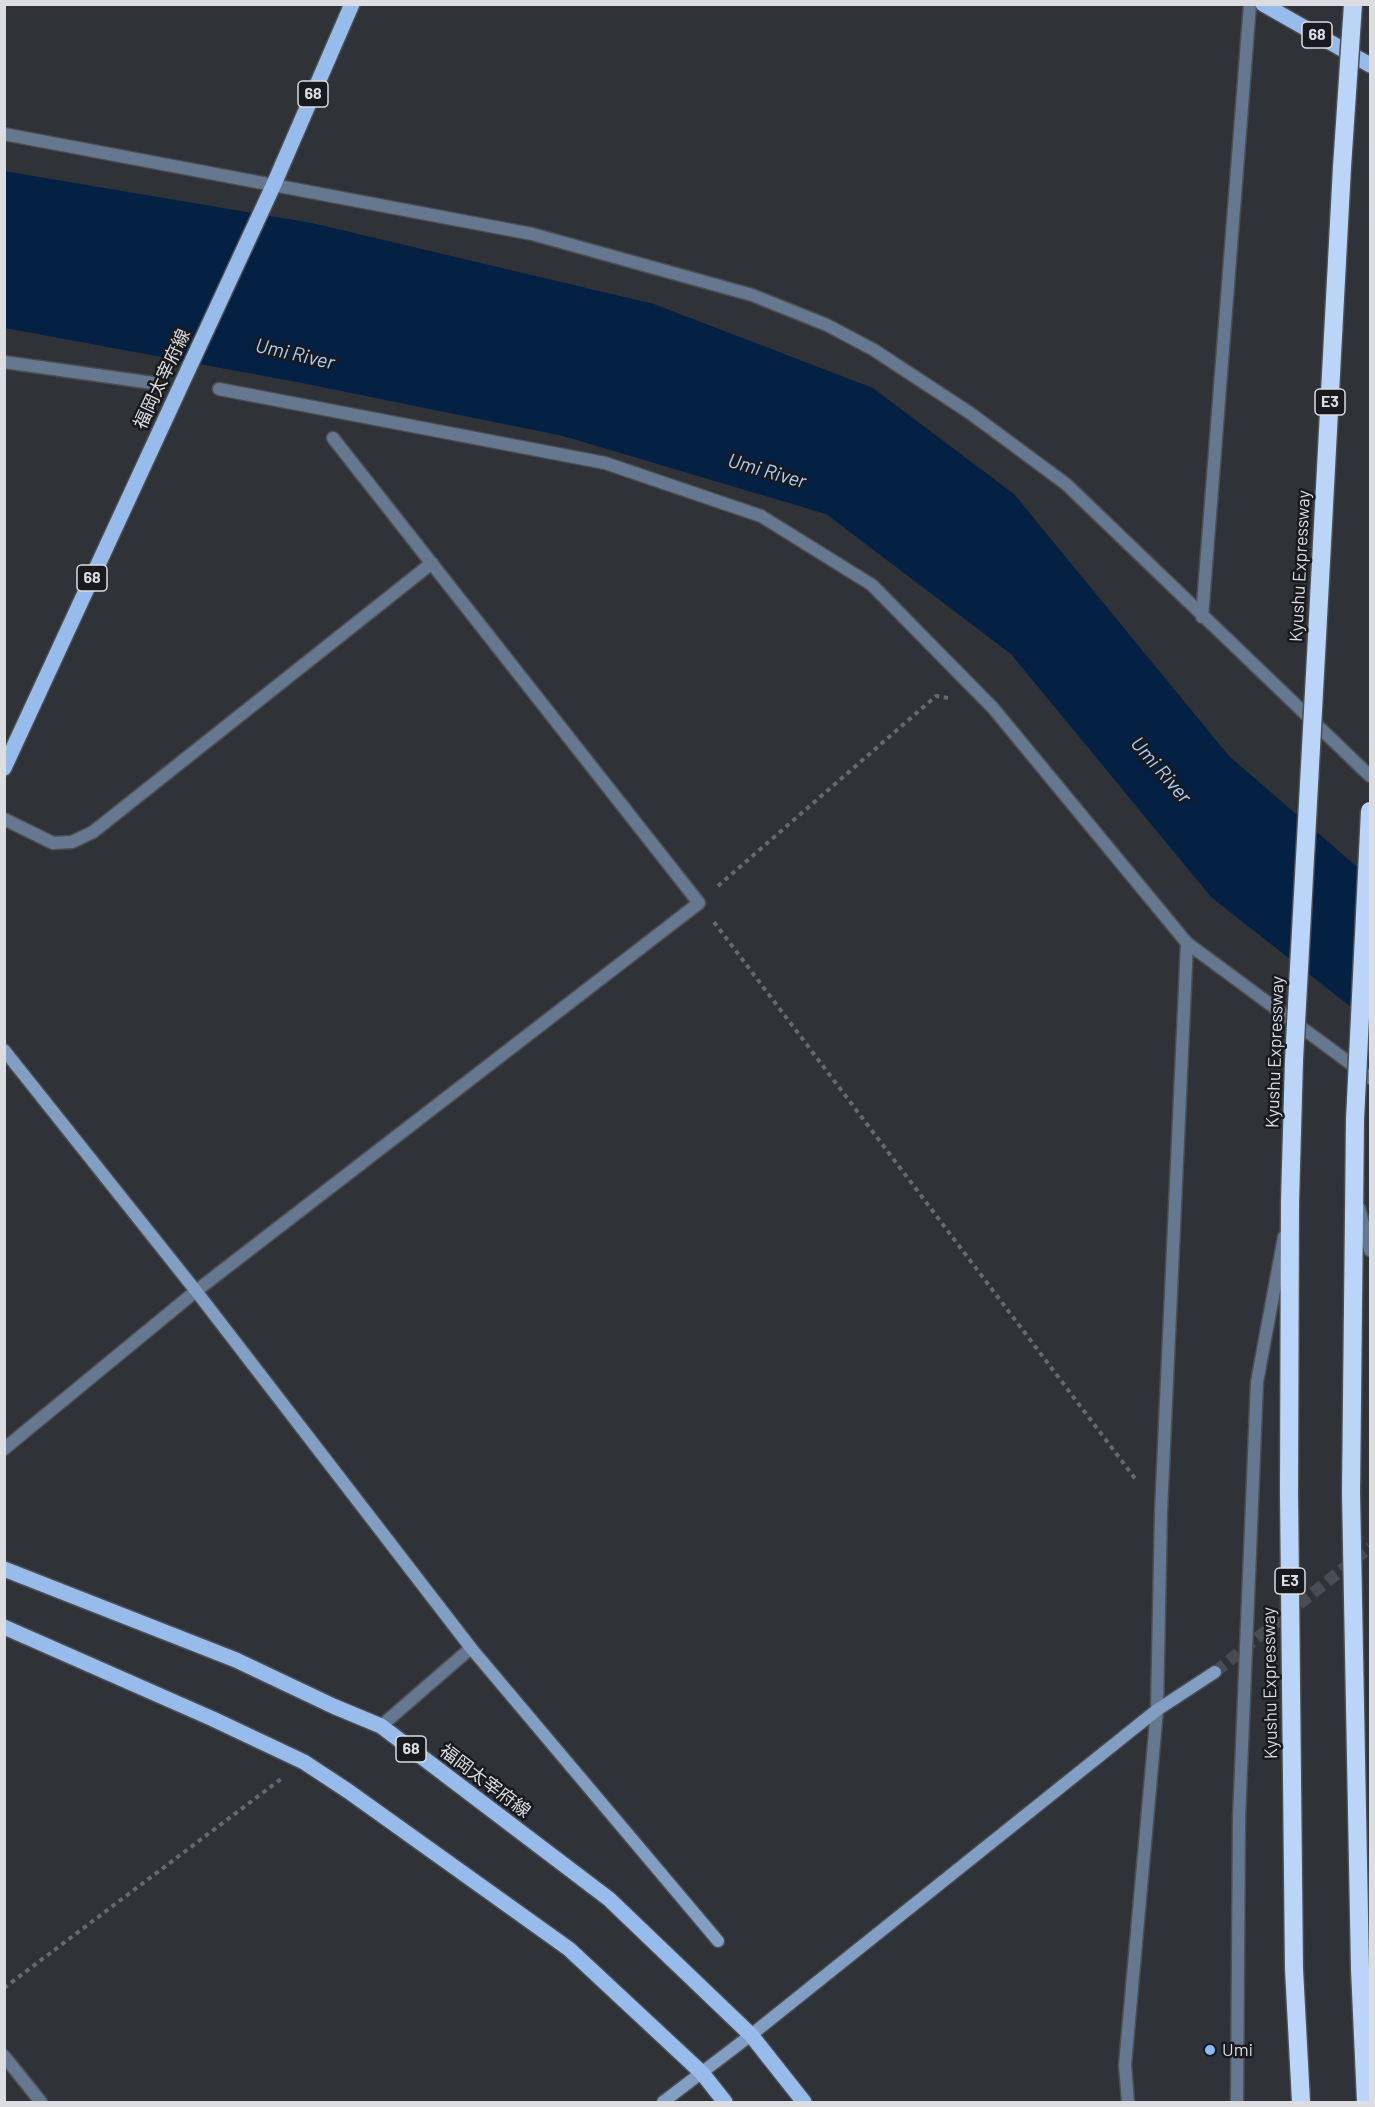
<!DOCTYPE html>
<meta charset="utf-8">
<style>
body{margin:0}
#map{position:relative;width:1375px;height:2107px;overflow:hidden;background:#2f3337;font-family:Barlow,sans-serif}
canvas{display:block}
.frame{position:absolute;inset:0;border:6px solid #dbdde0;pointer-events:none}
</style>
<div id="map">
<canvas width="1375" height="2107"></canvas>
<div class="frame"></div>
</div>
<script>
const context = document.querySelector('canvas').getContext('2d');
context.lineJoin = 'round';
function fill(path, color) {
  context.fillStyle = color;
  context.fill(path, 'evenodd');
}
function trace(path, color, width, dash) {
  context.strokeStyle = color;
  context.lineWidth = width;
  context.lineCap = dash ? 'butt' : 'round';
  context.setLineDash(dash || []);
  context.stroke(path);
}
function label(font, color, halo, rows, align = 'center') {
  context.font = font + ' Barlow,"Noto Sans JP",sans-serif';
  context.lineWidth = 5;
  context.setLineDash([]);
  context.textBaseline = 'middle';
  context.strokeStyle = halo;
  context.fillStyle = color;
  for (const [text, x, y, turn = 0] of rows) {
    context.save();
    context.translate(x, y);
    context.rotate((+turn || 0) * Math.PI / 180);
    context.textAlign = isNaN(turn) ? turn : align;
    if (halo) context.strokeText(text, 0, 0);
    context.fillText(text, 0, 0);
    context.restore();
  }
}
fill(new Path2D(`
 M4,171l308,52 342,81 219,84 141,106 215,262 141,122v144l-159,-125 -200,-243 -185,-140 -263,-78 -261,-53 -297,-55z`), '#042144');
trace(new Path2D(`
 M1215,1672l155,-125`), '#494c50', 12, [12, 6]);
const lane = new Path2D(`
 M1187,943l183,135
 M1359,1208l11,42
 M1237,2102l2,-284 18,-436 27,-145`);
const street = new Path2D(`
 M4,134l528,100 220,61 75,30 47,25 96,63 96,71 304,292
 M4,362l149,21
 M219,389l386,74 156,53 111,69 121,123 194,235 -26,568 -4,199 -32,355 3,37
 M1202,617l48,-613
 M4,819l49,24 19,-1 21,-10 339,-269
 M4,1449l192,-158 503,-388 -366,-465
 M381,1726l90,-78
 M4,2056l37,46`);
const secondary = new Path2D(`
 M4,1050l192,241 275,357 247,293
 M663,2102l88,-67 406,-325 58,-38`);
const primary = new Path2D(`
 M1263,4l107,61
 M4,768l270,-584 78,-180
 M4,1569l232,91 97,46 48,20 228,173 142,136 53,67
 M4,1627l209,92 91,43 44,29 221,158 133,124 23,29`);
const highway = new Path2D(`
 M1317,637l25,-470
 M1294,1060l-4,142 -1,290 5,477 7,133
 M1355,1120l-4,373 9,476 6,133`);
trace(lane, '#4b4e52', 15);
trace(street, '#4b4e52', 15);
trace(secondary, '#4b4e52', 15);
trace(primary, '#4b4e52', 18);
trace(highway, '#4b4e52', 21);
trace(new Path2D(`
 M718,886l218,-190 12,2
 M714,922l423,559
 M4,1988l277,-209`), '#66696d', 4, [4.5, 4.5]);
trace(lane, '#66788f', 12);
trace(street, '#66788f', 12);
trace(secondary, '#829ec3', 12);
trace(primary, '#97bbeb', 15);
trace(highway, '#bbd5f8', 18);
const highwayBridge = new Path2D(`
 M1342,167l11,-163
 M1294,1060l23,-423
 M1355,1120l15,-309`);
trace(highwayBridge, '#4b4e52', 21, []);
trace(highwayBridge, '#bbd5f8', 18);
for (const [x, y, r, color] of [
 [1210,2050,6,"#88bafc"]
]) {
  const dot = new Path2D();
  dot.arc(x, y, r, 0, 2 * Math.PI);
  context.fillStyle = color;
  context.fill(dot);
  trace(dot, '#191a1d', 2);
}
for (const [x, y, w] of [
 [1317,35,30],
 [313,94,30],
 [1330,402,30],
 [92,578,30],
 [1290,1581,30],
 [411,1749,30]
]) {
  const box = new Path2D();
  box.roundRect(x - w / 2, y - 13, w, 26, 4.5);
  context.fillStyle = '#191a1d';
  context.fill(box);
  trace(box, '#dbdde0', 1.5);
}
label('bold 16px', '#dbdde0', null, [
 ["68",1317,35],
 ["68",313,94],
 ["E3",1330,402],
 ["68",92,578],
 ["E3",1290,1581],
 ["68",411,1749]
]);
label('18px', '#dbdde0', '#191a1d', [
 ["福岡太宰府線",162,379,-65],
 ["Kyushu Expressway",1300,566,-87],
 ["Kyushu Expressway",1275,1052,-88],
 ["Kyushu Expressway",1270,1683,-91],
 ["福岡太宰府線",485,1781,37]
]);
label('18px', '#dbdde0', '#191a1d', [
 ["Umi",1222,2050]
], 'left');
label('italic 20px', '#accffc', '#191a1d', [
 ["Umi River",295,354,13],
 ["Umi River",767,471,16],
 ["Umi River",1161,770,49]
]);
</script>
